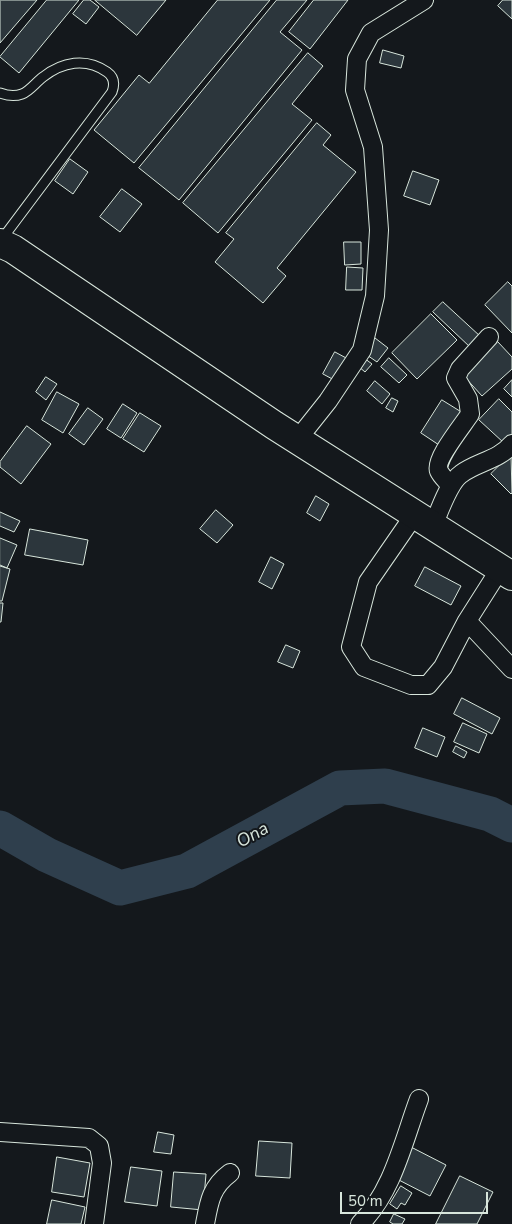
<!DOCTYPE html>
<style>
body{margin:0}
#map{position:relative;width:512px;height:1224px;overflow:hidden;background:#14181c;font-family:"Nunito Sans",sans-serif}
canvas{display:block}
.scale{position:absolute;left:340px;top:1192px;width:148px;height:22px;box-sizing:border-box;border:2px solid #d8e6dc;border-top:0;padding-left:6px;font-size:15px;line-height:18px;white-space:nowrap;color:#d8e6dc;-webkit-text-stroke:4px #14181c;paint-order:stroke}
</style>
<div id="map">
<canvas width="512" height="1224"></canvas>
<div class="scale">50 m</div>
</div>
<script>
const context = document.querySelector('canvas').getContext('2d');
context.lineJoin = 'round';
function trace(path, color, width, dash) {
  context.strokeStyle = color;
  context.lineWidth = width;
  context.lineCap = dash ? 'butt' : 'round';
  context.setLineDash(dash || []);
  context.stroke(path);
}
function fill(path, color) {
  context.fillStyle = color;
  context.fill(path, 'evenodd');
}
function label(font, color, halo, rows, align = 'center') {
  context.font = font + ' "Nunito Sans",sans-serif';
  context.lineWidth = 4;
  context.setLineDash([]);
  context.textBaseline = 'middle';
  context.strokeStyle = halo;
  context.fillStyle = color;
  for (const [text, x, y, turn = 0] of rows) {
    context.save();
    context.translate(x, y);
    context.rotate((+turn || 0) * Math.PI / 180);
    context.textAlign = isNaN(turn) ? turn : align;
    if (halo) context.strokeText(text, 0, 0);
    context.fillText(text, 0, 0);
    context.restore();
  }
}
trace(new Path2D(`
 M0,828l47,27 73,33 67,-17 153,-83 45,-2 105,28 22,11`), '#2f3f4d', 35);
const building = new Path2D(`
 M1,0h36l-37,43v-42z
 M47,0h32l-60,73 -19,-16z
 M84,0h6l9,7 -13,17 -13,-10z
 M95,0h71l-29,35z
 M218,0h52l-136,163 -40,-33 45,-55 10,8z
 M277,0h30l-27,32 22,18 -123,150 -40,-32z
 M314,0h34l-38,49 -21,-17z
 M503,0h9v19l-14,-13z
 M383,50l21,6 -3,12 -21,-5z
 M308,53l15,13 -31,38 20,16 -94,113 -35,-30z
 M317,123l14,12 -8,10 33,27 -79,96 9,8 -23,27 -48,-41 19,-23 -8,-6z
 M70,159l18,13 -15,22 -18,-13z
 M413,171l26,9 -9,25 -26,-9z
 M122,189l20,15 -22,28 -20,-15z
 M344,242h17v22l-16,1z
 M347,267l16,1 -1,22h-16z
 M508,282l4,4v47l-27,-28z
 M443,302l38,35 -10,11 -38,-36z
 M431,314l26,26 -40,39 -25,-26z
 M375,338l13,10 -11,14 -13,-9z
 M498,342l14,15v12l-30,27 -20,-22z
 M335,352l13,7 -12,22 -13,-7z
 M364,358l8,6 -7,8 -7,-6z
 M389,358l18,17 -8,8 -18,-16z
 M46,377l11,7 -11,16 -10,-8z
 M512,380v17l-8,-8z
 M375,381l15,13 -8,10 -15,-13z
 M57,392l22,12 -16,29 -21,-13z
 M392,398l6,3 -5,11 -7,-4z
 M499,399l13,13v22l-8,9 -25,-23z
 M442,400l21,13 -21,34 -21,-14z
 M123,404l14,9 -16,25 -14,-9z
 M88,408l15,11 -19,26 -15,-11z
 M140,413l21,13 -17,26 -21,-13z
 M27,426l24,18 -30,40 -21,-17v-5z
 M511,454l1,39 -1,1 -20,-20z
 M316,496l13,8 -9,17 -13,-8z
 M216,510l17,15 -16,18 -17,-14z
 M0,512l20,9 -6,11 -14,-6z
 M30,529l58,11 -5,25 -58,-10z
 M0,538l17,7 -10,23 -7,-3z
 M271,557l13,7 -12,25 -13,-7z
 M0,566l10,3 -8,32h-2z
 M425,567l36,19 -10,19 -36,-19z
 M0,603h3l-2,19h-1z
 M286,645l14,6 -7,17 -15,-6z
 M462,698l38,20 -8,16 -38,-20z
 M463,723l24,11 -8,19 -25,-11z
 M423,728l22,9 -8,20 -22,-9z
 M456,746l11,6 -3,6 -11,-6z
 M158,1132l16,3 -3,19 -17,-2z
 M259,1141l33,2 -2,35 -34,-2z
 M409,1146l37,19 -16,31 -37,-19z
 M57,1157l33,6 -6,34 -32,-5z
 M131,1167l31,4 -5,35 -32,-4z
 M174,1172l32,2 -3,36 -32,-3z
 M460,1176l33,16 -16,32h-41z
 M401,1186l11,7 -7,12 -4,-2 -4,6 -7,-5z
 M52,1200l33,7 -4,17h-34z
 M394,1214l11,5 -3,5h-9l-3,-2z`);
fill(building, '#2c363c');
trace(building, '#d8e6dc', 1);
const service = new Path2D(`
 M0,93c8,3 14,4 22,1 8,-3 14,-12 21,-17 19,-15 43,-20 64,-5 7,5 8,12 5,20l-110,147`);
const minor = new Path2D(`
 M297,440l31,-39 34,-51 13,-54 4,-66 -6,-83 -18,-57 2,-31 14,-26 53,-33
 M451,486c-3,-4 -10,-10 -12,-15 -5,-11 24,-46 31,-57l-2,-15 -12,-21 4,-9 29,-32
 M415,514l-47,68 -17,65 13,20 47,18h17l15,-18 24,-46 33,-52
 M433,526c6,-14 16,-44 28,-52 16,-12 38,-14 51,-30
 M467,621l45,48
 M0,1132l89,6 10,8 3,17 -8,61
 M205,1224c4,-22 6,-37 25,-51
 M360,1224c33,-33 43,-82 59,-125`);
const trunk = new Path2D(`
 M0,243l13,6 261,176 238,151`);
trace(service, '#d8e6dc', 11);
trace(minor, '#d8e6dc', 20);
trace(trunk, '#d8e6dc', 30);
trace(service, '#14181c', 9);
trace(minor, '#14181c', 18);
trace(trunk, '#14181c', 28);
label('italic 18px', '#d8e6dc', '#14181c', [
 ["Ona",253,836,-29]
]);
</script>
